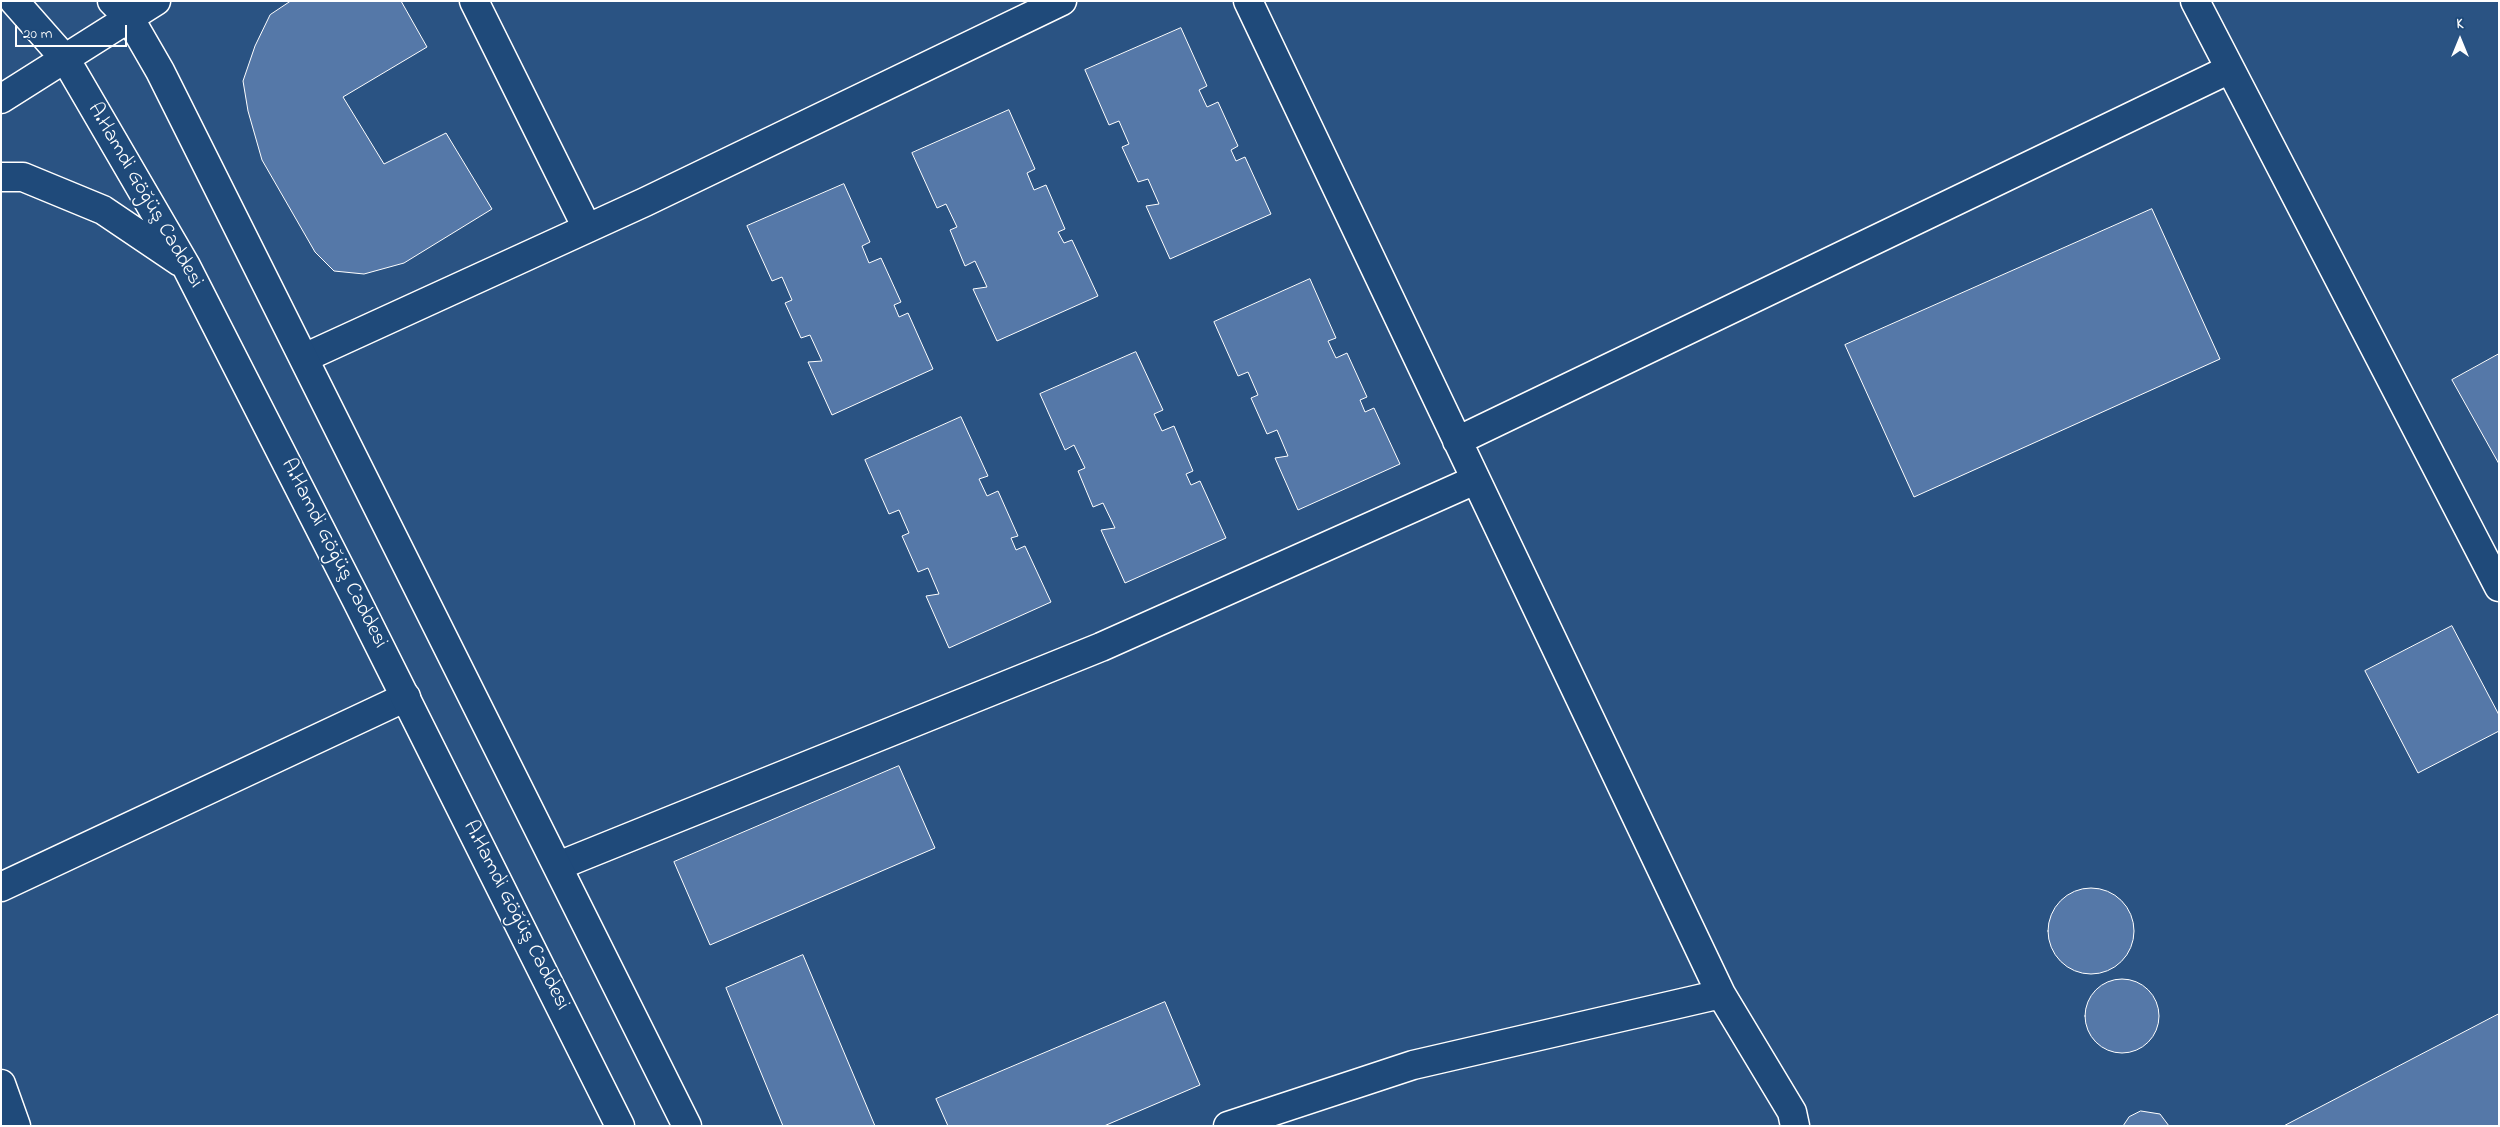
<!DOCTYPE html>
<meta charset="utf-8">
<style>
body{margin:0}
#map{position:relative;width:2500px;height:1127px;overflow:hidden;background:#2a5383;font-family:"Indie Flower",sans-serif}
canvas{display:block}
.frame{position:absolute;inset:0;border:2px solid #fff;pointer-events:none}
.north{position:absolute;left:2435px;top:15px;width:50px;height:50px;-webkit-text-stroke:4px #1f4a7a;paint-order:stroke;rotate:0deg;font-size:14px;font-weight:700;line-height:20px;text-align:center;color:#fff}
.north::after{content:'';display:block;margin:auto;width:18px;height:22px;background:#fff;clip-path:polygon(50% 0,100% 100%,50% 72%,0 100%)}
.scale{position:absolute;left:15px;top:25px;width:112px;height:22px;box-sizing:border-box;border:2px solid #fff;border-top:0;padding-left:6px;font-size:15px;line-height:18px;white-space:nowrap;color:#fff;-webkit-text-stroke:4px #1f4a7a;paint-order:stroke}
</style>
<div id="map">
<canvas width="2500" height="1127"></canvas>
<div class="frame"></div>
<div class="north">K</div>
<div class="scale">20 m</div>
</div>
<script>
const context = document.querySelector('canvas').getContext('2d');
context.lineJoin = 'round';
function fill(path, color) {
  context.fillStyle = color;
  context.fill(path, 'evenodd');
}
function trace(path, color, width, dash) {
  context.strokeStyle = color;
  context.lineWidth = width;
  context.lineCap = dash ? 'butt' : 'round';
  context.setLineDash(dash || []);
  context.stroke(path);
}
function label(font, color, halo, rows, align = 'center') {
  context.font = font + ' "Indie Flower",sans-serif';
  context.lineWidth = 4;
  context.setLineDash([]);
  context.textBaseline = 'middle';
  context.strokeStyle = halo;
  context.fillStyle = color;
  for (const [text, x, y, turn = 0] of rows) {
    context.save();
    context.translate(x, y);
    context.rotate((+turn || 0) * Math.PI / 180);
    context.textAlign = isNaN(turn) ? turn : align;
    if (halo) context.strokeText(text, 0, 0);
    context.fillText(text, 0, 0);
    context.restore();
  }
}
const building = new Path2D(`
 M291,1h110l26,46 -84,50 41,67 62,-31 46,76 -88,54 -40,11 -30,-3 -19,-19 -53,-92 -14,-49 -5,-30 12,-35 15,-31z
 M1181,28l26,58 -8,4 8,17 11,-5 20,44 -7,4 5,11 9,-4 26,57 -101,45 -24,-53 13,-2 -11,-25 -10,3 -16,-35 7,-3 -10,-23 -10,4 -24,-55z
 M1009,110l26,59 -8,4 7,17 12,-5 19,44 -7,3 6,11 8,-3 26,56 -101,45 -24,-52 14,-2 -12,-26 -10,5 -15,-36 7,-3 -11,-23 -9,4 -25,-55z
 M844,184l26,58 -8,4 7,17 12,-5 20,44 -7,3 5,12 9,-4 25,56 -101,46 -24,-53 14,-1 -12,-26 -9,3 -16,-35 7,-3 -10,-23 -10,4 -25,-55z
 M2152,209l68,150 -306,138 -69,-152z
 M1310,279l26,59 -8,3 8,17 11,-5 20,44 -7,3 5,12 9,-4 26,56 -102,46 -23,-52 13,-2 -11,-26 -10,4 -16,-36 7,-3 -10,-23 -10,4 -24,-54z
 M1136,352l27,58 -9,4 8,17 12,-5 19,45 -7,3 5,11 9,-4 26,57 -101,45 -24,-53 14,-2 -12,-25 -10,4 -15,-36 7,-3 -11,-23 -9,5 -25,-56z
 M2499,354v110l-47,-84z
 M961,417l27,59 -9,3 8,17 11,-5 20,45 -7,2 5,12 9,-4 26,56 -102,46 -23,-52 13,-2 -11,-26 -10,4 -16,-36 7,-3 -10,-23 -10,4 -24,-54z
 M2452,626l47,89v16l-81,42 -53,-102z
 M899,766l36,82 -225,97 -36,-83z
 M2048 931a43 43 0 1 1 86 0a43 43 0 1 1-86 0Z
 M803,955l72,171h-92l-57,-138z
 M2085 1016a37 37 0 1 1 74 0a37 37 0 1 1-74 0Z
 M1165,1002l35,83 -96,41h-156l-12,-27z
 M2499,1014v112h-215z
 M2141,1111l19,3 9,12h-46l6,-9z`);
fill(building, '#5578a8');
trace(building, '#fff', 1);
const street = new Path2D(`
 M474,1l113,227
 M1248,1l473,993 71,118 3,14
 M2195,1l304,586
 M304,358l341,-156 417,-201
 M1457,441l773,-372
 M558,866l543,-219 374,-167
 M1,887l405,-190
 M1,1084l15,42
 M1228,1126l185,-61 308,-71`);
const secondary = new Path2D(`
 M14,1l52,59 120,206 171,335 263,525
 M112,1l18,18 30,52 527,1055
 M1,99l155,-98
 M1,177h22l80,33 77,52`);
trace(street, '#fff', 31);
trace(secondary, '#fff', 31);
trace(street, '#1f4a7a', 28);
trace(secondary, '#1f4a7a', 28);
label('21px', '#fff', '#1f4a7a', [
 ["A.Hamdi Göğüş Caddesi",144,196,60],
 ["A.Hamdi Göğüş Caddesi",333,554,63],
 ["A.Hamdi Göğüş Caddesi",515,916,63]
]);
</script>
